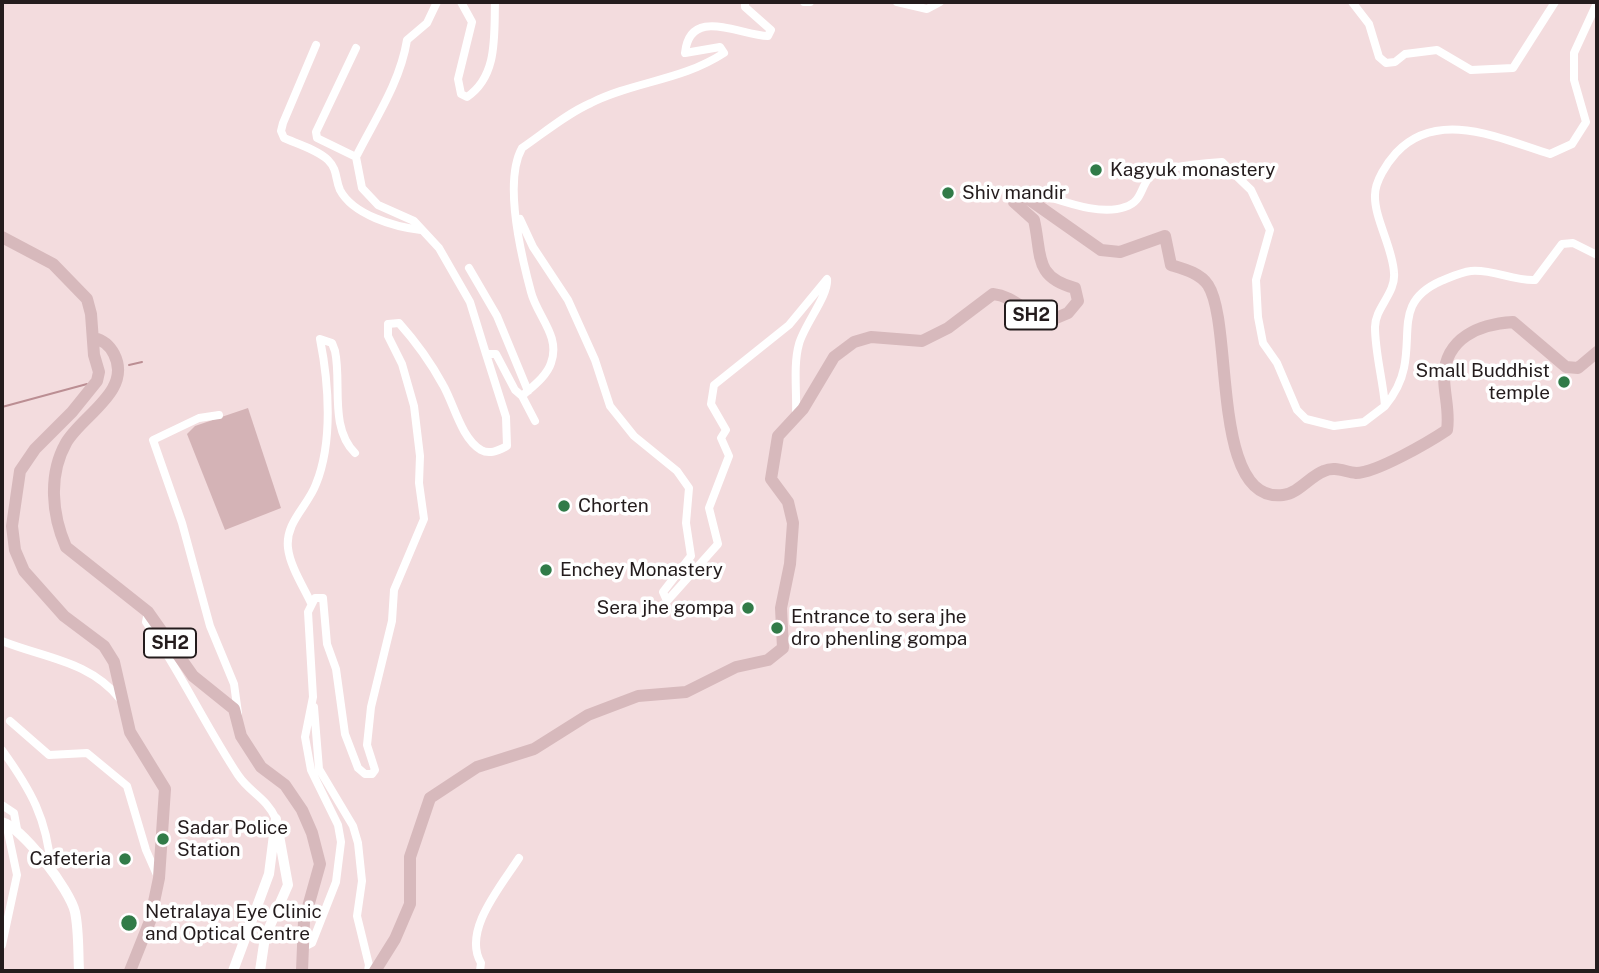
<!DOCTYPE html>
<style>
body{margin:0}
#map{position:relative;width:1599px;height:973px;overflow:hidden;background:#f3dcde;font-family:"Public Sans",sans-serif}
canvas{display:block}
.frame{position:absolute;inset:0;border:4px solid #241c1d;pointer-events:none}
</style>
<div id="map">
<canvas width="1599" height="973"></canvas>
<div class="frame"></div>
</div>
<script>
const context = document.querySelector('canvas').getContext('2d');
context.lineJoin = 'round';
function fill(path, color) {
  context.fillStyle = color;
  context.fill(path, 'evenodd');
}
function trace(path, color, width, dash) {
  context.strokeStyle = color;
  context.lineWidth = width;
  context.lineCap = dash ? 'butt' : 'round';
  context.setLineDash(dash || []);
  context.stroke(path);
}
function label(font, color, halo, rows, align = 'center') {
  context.font = font + ' "Public Sans",sans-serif';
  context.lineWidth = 7;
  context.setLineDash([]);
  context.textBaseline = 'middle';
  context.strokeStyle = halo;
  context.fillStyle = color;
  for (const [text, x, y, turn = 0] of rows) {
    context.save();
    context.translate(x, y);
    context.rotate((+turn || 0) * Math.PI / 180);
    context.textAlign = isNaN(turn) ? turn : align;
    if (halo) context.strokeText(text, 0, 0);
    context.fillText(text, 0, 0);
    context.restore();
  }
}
fill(new Path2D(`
 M248,408l33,100 -56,22 -38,-96 8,-8z`), '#d4b3b6');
trace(new Path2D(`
 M129,365l13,-3
 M2,407l85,-23`), '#bb8e93', 2);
trace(new Path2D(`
 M437,2l-10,21 -20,17c-7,43 -32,79 -51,117l6,31 16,17 36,16 25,27 31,54 16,52
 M461,2l11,20 -14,57 3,15 6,3c31,-21 27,-61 28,-95
 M804,2h6
 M897,2l30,7 13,-7
 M1352,2l17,22 10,33 7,6 9,-1 10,-8 32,-4 34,20 42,-2 42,-66
 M316,45l-33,78 -2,8 3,7c14,6 34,12 44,22 10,10 7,19 12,30 13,25 55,37 81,40
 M356,48l-40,84 1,6 39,19
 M1020,193l9,-2c28,7 68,26 96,16 16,-5 15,-17 23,-28 10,-13 58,-16 74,-17l29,28 19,40 -14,50 2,37 5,26 14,20 20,47 9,9 28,7 30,-4 21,-16c-2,-26 -10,-53 -10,-79 0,-19 21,-34 19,-54 -1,-25 -20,-55 -19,-78 0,-14 12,-32 21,-42 42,-45 105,-14 154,1l22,-10 14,-22 -12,-42v-27l23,-50
 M520,219l13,28 35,53 27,60 15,46 24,30 43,35 12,17 -3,35 5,33 -28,36 4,9 51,-57 -9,-36 20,-52 -8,-18 5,-8 -15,-26 3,-19 75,-60 38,-46c2,16 -23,46 -28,65 -6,21 -2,49 -3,72
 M469,268l28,48 31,75
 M522,396l13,25
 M1385,406c9,-11 16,-23 19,-38 8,-38 -8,-67 37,-87 10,-4 20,-9 30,-10 22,-2 42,10 64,9l27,-36 11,-1 24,12
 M219,415l-20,3 -46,22 29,83 28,103 24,58 4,29
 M311,603c-8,-17 -21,-37 -23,-55 -3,-26 20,-42 28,-64 17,-42 13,-100 4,-145l12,4 3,8c7,32 -6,76 20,102
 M148,612l-2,10c34,49 59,103 92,153 12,18 28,22 38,44
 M2,641c42,17 88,20 118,58
 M314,707l5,62 34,57 5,17 4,38 -5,35 12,49 -1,6
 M10,721l39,34 38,-2 40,33 19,64 11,25
 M2,750c29,40 45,69 49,118
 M2,805l12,8 3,16
 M2,945l15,-70 -11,-52
 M302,948l10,-5 24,-61 5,-40 -3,-17 -27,-55 -6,-33 8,-40 -5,-85 7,-14h8l4,46 9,25 9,65 13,34 7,6h7l3,-4 -8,-25 4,-38 21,-86 2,-31 30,-71 -5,-36 1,-27 -6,-50 -12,-42 -14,-28v-12l11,-1c17,19 32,40 44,62 11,19 18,53 38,65 9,5 18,0 26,-4l-1,-29 -20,-63h10l19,36 7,6c10,-9 25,-20 29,-33 10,-27 -14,-47 -20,-71 -10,-37 -28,-110 -9,-144 22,-15 44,-34 69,-45 44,-22 90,-22 133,-50l-4,-6 -35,6c5,-47 54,-18 83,-17l3,-6 -26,-23v-5
 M480,971l1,-8c-19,-32 20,-77 38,-105`), '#fff', 8);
trace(new Path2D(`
 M233,971l36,-97 7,-55
 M260,971l5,-34 23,-52 -10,-55`), '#fff', 10);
trace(new Path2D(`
 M2,822c21,6 68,68 73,90 4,19 3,40 4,59`), '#fff', 10);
trace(new Path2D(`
 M2,237l51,27 34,35 4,15 3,41 5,17 -2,9 -25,31 -37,37 -15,22 -8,55 3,24 9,21 40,45 40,30 10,16 16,70 35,57 -6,89 -9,43 -20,50
 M94,338c9,2 16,8 20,16 19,37 -33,62 -48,89 -18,32 -14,72 0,104l82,65 45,64 41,33 7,27 20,31 24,18 17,25 10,23 8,31 -16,57 -2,50
 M375,971l20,-32 15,-35v-47l20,-59 47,-31 57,-18 54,-34 50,-19 48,-4 50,-25 32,-7 15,-12 -2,-40 9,-44 3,-41 -5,-21 -17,-23 7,-43 25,-27 31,-52 20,-15 17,-5 51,4 26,-13 45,-34c21,2 33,20 56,27l19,-8 10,-12 -3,-13c-42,-11 -33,-34 -41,-68l-20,-18 2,-7 4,-2 81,57 19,2 45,-16 6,29c13,4 29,8 37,20 26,40 2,219 75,210 16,-2 27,-19 41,-24 11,-5 21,1 32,2 20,0 73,-31 91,-43 3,-19 -3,-35 -3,-54 2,-38 35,-52 69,-54l53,45 12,1 19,-16`), '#d7b9bc', 12);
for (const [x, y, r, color] of [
 [1096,170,7,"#317b48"],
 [948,193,7,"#317b48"],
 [1564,382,7,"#317b48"],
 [564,506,7,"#317b48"],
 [546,570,7,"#317b48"],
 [748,608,7,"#317b48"],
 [777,628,7,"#317b48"],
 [163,839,7,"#317b48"],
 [125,859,7,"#317b48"],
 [129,923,9,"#317b48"]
]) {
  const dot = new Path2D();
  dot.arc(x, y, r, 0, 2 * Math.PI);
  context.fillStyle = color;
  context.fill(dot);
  trace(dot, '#fff', 2.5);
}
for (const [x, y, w] of [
 [1031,315,52],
 [170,643,52]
]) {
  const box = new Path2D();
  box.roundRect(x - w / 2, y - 14.5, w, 29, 5);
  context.fillStyle = '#fff';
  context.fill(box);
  trace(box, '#241c1d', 2);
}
label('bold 18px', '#241c1d', null, [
 ["SH2",1031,315],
 ["SH2",170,643]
]);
label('19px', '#241c1d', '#fff', [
 ["Kagyuk monastery",1110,170],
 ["Shiv mandir",962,193],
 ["Small Buddhist",1550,371,"right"],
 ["temple",1550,393,"right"],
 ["Chorten",578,506],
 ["Enchey Monastery",560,570],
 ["Sera jhe gompa",734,608,"right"],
 ["Entrance to sera jhe",791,617],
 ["dro phenling gompa",791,639],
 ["Sadar Police",177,828],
 ["Station",177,850],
 ["Cafeteria",111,859,"right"],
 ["Netralaya Eye Clinic",145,912],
 ["and Optical Centre",145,934]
], 'left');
</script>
